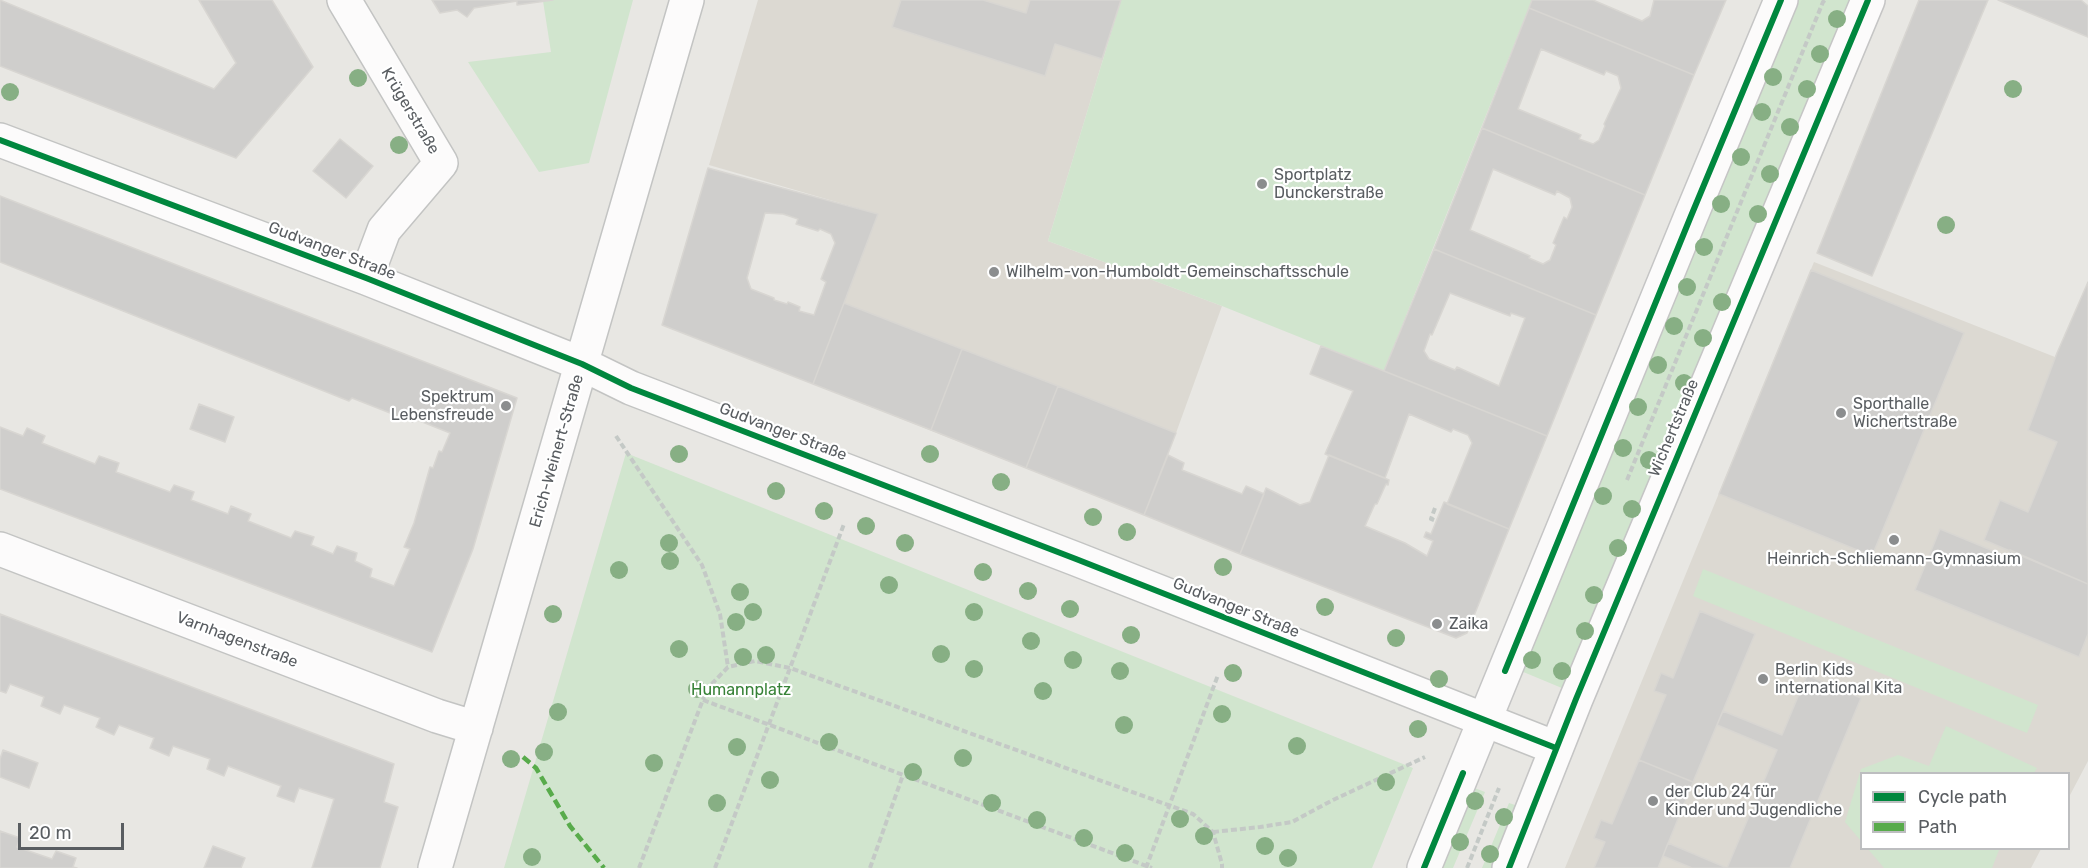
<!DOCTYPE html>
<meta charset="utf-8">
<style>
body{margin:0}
#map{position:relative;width:2088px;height:868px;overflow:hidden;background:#e8e7e3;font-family:Rubik,sans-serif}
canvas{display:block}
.legend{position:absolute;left:1860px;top:772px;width:210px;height:78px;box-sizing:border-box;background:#fff;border:2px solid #bdbec0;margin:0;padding:8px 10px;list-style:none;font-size:18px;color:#595d61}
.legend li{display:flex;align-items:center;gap:12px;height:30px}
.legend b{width:30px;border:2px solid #bdbec0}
.scale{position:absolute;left:18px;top:823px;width:106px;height:27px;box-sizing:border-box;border:3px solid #595d61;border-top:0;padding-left:8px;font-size:18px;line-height:21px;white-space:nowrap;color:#595d61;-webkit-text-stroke:4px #fff;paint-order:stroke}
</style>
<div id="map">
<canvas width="2088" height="868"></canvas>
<ul class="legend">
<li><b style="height:8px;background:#00873e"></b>Cycle path</li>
<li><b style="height:8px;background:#58ab4b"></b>Path</li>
</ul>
<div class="scale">20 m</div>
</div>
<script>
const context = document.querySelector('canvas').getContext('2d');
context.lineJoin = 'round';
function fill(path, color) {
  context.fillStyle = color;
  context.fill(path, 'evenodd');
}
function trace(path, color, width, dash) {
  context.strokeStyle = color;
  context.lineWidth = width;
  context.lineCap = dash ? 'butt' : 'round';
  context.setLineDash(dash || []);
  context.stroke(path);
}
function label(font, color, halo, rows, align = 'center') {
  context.font = font + ' Rubik,sans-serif';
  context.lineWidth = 4.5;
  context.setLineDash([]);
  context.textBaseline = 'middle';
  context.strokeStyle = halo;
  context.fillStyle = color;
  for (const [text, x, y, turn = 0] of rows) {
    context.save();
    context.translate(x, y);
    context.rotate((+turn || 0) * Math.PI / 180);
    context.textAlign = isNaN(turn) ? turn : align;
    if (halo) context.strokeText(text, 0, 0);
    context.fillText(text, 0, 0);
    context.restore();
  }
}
fill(new Path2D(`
 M758,0h363l-73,241 174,65 -46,127 -32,82 -331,-131 65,-170 -169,-49z
 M1814,262l241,95 33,-75v479l-19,36 -1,-23h-206v74l179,1 -10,19h-466z`), '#dcd9d2');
fill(new Path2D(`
 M553,0h80l-44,163 -50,9 -71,-110 83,-10 -8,-51z
 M1121,0h411l-148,371 -162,-65 -174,-65z
 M1796,0h57l-284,691 -48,-20z
 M626,453l787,315 -41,100h-868z
 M1703,569l335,136 -11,28 -334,-137z
 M1946,726l91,42 -3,5 -172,1 -1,67 -16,-19 16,-53 37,-14 31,11z
 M1472,787l13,5 -32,76h-13z
 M1509,803l12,4 -26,61h-13z
 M1994,848l5,2 -7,18h-108l-16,-19z`), '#d1e5ce');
const building = new Path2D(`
 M0,0l214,89 22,-26 -37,-63h73l41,67 -77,91 -236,-92z
 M432,0h121l-36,5v-4l-43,7 -7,9 -10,-7 -17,3z
 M901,0h82l43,13 4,-13h91l-19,59 -47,-15 -10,32 -153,-49z
 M1532,0h61l49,21 8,-5 4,-16h72l-32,75 -165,-67z
 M1919,0h69l-116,276 -55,-23z
 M1998,0h83l7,6v31z
 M1529,8l165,67 -49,120 -163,-67zM1541,49l63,26 2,-4 12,5 3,12 -17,36 1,2 -6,14 -6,4 -14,-5 2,-4 -63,-26z
 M1482,128l163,67 -49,120 -162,-66zM1493,169l62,26 2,-4 13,7 2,9 -5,12 -3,-2 -11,26 3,2 -6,15 -7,4 -14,-6 1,-2 -60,-26z
 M340,139l33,27 -27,32 -33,-27z
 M708,168l170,46 -65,170 -151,-59zM765,213l18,1 15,5 -2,5 22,7 2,-2 11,5 4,9 -14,36 5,3 -12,33 -15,-4 1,-4 -12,-5 -1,2 -13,-4v-2l-23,-9 -4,-11z
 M0,196l517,202 -44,151 -41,103 -432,-163v-62l23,9 4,-8 18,8 -3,7 53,21 4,-8 20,7 -3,9 54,20 4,-7 20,7 -3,8 37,14 3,-8 20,8 -3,7 43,17 4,-7 19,6 -3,8 22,9 4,-8 20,7 -2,8 17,8 -2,8 24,9 16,-37 -6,-2 10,-24 16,-56 3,1 6,-17 3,1 8,-19 -35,-14 -2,3 -61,-24 -3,3 -349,-139z
 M1434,249l162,66 -49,121 -163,-65zM1450,293l60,23 1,-3 14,5 -26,68 -42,-19 -2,3 -26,-11 -5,-8 6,-17 2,1z
 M1811,270l153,63 -92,223 -153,-62z
 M2088,282l-1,241 1,61 -104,-44 16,-40 28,12 29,-70 -29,-12 29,-77z
 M844,303l118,46 -31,81 -118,-46z
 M1321,346l226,90 -38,93 -62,-25 25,-61 -4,-8 -15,-6 -2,3 -42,-18 -24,64 -60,-24 28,-63 -43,-17z
 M962,349l96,37 -32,82 -95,-38z
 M1058,386l118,47 -32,82 -118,-47z
 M199,404l35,13 -9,25 -35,-13z
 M1168,455l16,8 -2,7 60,24 4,-8 18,8 -24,60 -96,-39z
 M1329,455l60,25 -1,5 -2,-1 -9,20h-2l-10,22 40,17 22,13 6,-15 -9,-4 2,-5 5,2 13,-32 65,27 -42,104 -11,5 -216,-84 26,-66 34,17 10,-3z
 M1940,529l68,28 2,-7 78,34v50l-9,23 -164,-67z
 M1700,611l55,23 -62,148 -54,-22 27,-65 -12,-4 7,-18 12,5z
 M0,614l394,150 -10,38 14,5 -18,61h-68l22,-69 -35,-11 -5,14 -17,-6 4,-10 -53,-20 -4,10 -17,-7 3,-10 -37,-13 -4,10 -19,-8 4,-10 -35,-13 -5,10 -18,-8 4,-9 -36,-13 -4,9 -19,-8 3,-9 -34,-13 -4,9 -6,-2z
 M1807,675l54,23 -71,170h-98l-29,-12 5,-13 59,25 50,-118 -60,-25 6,-14 59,24z
 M3,750l35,13 -9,25 -29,-11v-18z
 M1639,760l54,22 -35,86h-64l11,-26 -11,-4 7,-18 11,4z
 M0,831l20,7 -3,9 35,12 4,-8 20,7 -3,9 4,1h-77z
 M213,846l32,12 -4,10h-37z`);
fill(building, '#cfcecc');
trace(building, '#d8d6d2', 1.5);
const street = new Path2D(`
 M344,0l97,163 -57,67 -18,48
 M0,140l366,138 216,86 49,24 445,171 480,189
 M0,549l437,167 39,12
 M435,868l252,-868`);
const secondary = new Path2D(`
 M1424,868l267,-652 90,-216
 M1509,868l67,-169 292,-699`);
trace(street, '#c3c4c3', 36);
trace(secondary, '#c5c5c5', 36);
trace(new Path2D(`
 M616,436l86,129 18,49 8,53
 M1627,480l196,-478 2,-2
 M1435,508l-4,11 5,2
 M703,700l449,168
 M1213,832l47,-5 32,-5 41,-22 92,-43
 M639,868l68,-179 21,-22 27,-6 35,7 403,146 20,18 9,32v4
 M715,868l129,-344
 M870,868l33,-93
 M1146,868l72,-193
 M1467,868l32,-80`), '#c4c9c6', 4, [6, 3]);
trace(street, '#fcfbfb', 33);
trace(secondary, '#fcfbfb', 33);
trace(new Path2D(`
 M523,757l13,11 34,58 34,42`), '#58ab4b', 4.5, [9, 4.5]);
trace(new Path2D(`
 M0,140l366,138 216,86 49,24 445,171 480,189
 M1505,671l186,-455 90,-216
 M1424,868l39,-95
 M1509,868l67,-169 292,-699`), '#00873e', 6);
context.fillStyle = '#87af84';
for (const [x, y] of [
 [1837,19],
 [1820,54],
 [1773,77],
 [358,78],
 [1807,89],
 [2013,89],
 [10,92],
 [1762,112],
 [1790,127],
 [399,145],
 [1741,157],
 [1770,174],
 [1721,204],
 [1758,214],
 [1946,225],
 [1704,247],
 [1687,287],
 [1722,302],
 [1674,326],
 [1703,338],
 [1658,365],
 [1684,383],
 [1638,407],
 [1623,448],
 [679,454],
 [930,454],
 [1649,460],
 [1001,482],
 [776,491],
 [1603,496],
 [1632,509],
 [824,511],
 [1093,517],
 [866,526],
 [1127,532],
 [669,543],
 [905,543],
 [1618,548],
 [670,561],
 [1223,567],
 [619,570],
 [983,572],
 [889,585],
 [1028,591],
 [740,592],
 [1594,595],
 [1325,607],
 [1070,609],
 [753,612],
 [974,612],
 [553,614],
 [736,622],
 [1585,631],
 [1131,635],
 [1396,638],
 [1031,641],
 [679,649],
 [941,654],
 [766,655],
 [743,657],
 [1073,660],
 [1532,660],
 [974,669],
 [1120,671],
 [1562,671],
 [1233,673],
 [1439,679],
 [697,689],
 [1043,691],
 [558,712],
 [1222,714],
 [1124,725],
 [1418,729],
 [829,742],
 [1297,746],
 [737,747],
 [544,752],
 [963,758],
 [511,759],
 [654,763],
 [913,772],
 [770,780],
 [1386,782],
 [1475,801],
 [717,803],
 [992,803],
 [1504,817],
 [1180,819],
 [1037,820],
 [1204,836],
 [1084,838],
 [1460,842],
 [1265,846],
 [1125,853],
 [1490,854],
 [532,857],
 [1288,858]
]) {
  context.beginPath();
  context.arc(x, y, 9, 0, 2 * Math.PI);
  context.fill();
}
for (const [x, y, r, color] of [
 [1262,184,6,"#8b8d8e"],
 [994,272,6,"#8b8d8e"],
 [506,406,6,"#8b8d8e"],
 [1841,413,6,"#8b8d8e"],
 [1894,540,6,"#8b8d8e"],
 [1437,624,6,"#8b8d8e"],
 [1763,679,6,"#8b8d8e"],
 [1653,801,6,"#8b8d8e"]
]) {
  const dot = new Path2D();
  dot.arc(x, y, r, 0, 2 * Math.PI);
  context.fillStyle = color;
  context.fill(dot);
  trace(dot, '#fff', 2);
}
label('16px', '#595d61', '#fff', [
 ["Krügerstraße",410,111,59],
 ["Gudvanger Straße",332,251,21],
 ["Wichertstraße",1674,428,-67],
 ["Gudvanger Straße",783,432,21],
 ["Erich-Weinert-Straße",557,451,-74],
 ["Gudvanger Straße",1236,608,22],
 ["Varnhagenstraße",237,640,21]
]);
label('16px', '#595d61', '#fff', [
 ["Sportplatz",1274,175],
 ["Dunckerstraße",1274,193],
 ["Wilhelm-von-Humboldt-Gemeinschaftsschule",1006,272],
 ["Spektrum",494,397,"right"],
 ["Lebensfreude",494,415,"right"],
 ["Sporthalle",1853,404],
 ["Wichertstraße",1853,422],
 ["Heinrich-Schliemann-Gymnasium",1894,559,"center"],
 ["Zaika",1449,624],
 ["Berlin Kids",1775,670],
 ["international Kita",1775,688],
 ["der Club 24 für",1665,792],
 ["Kinder und Jugendliche",1665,810]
], 'left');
label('16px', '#378237', '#fff', [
 ["Humannplatz",741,690]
]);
</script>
